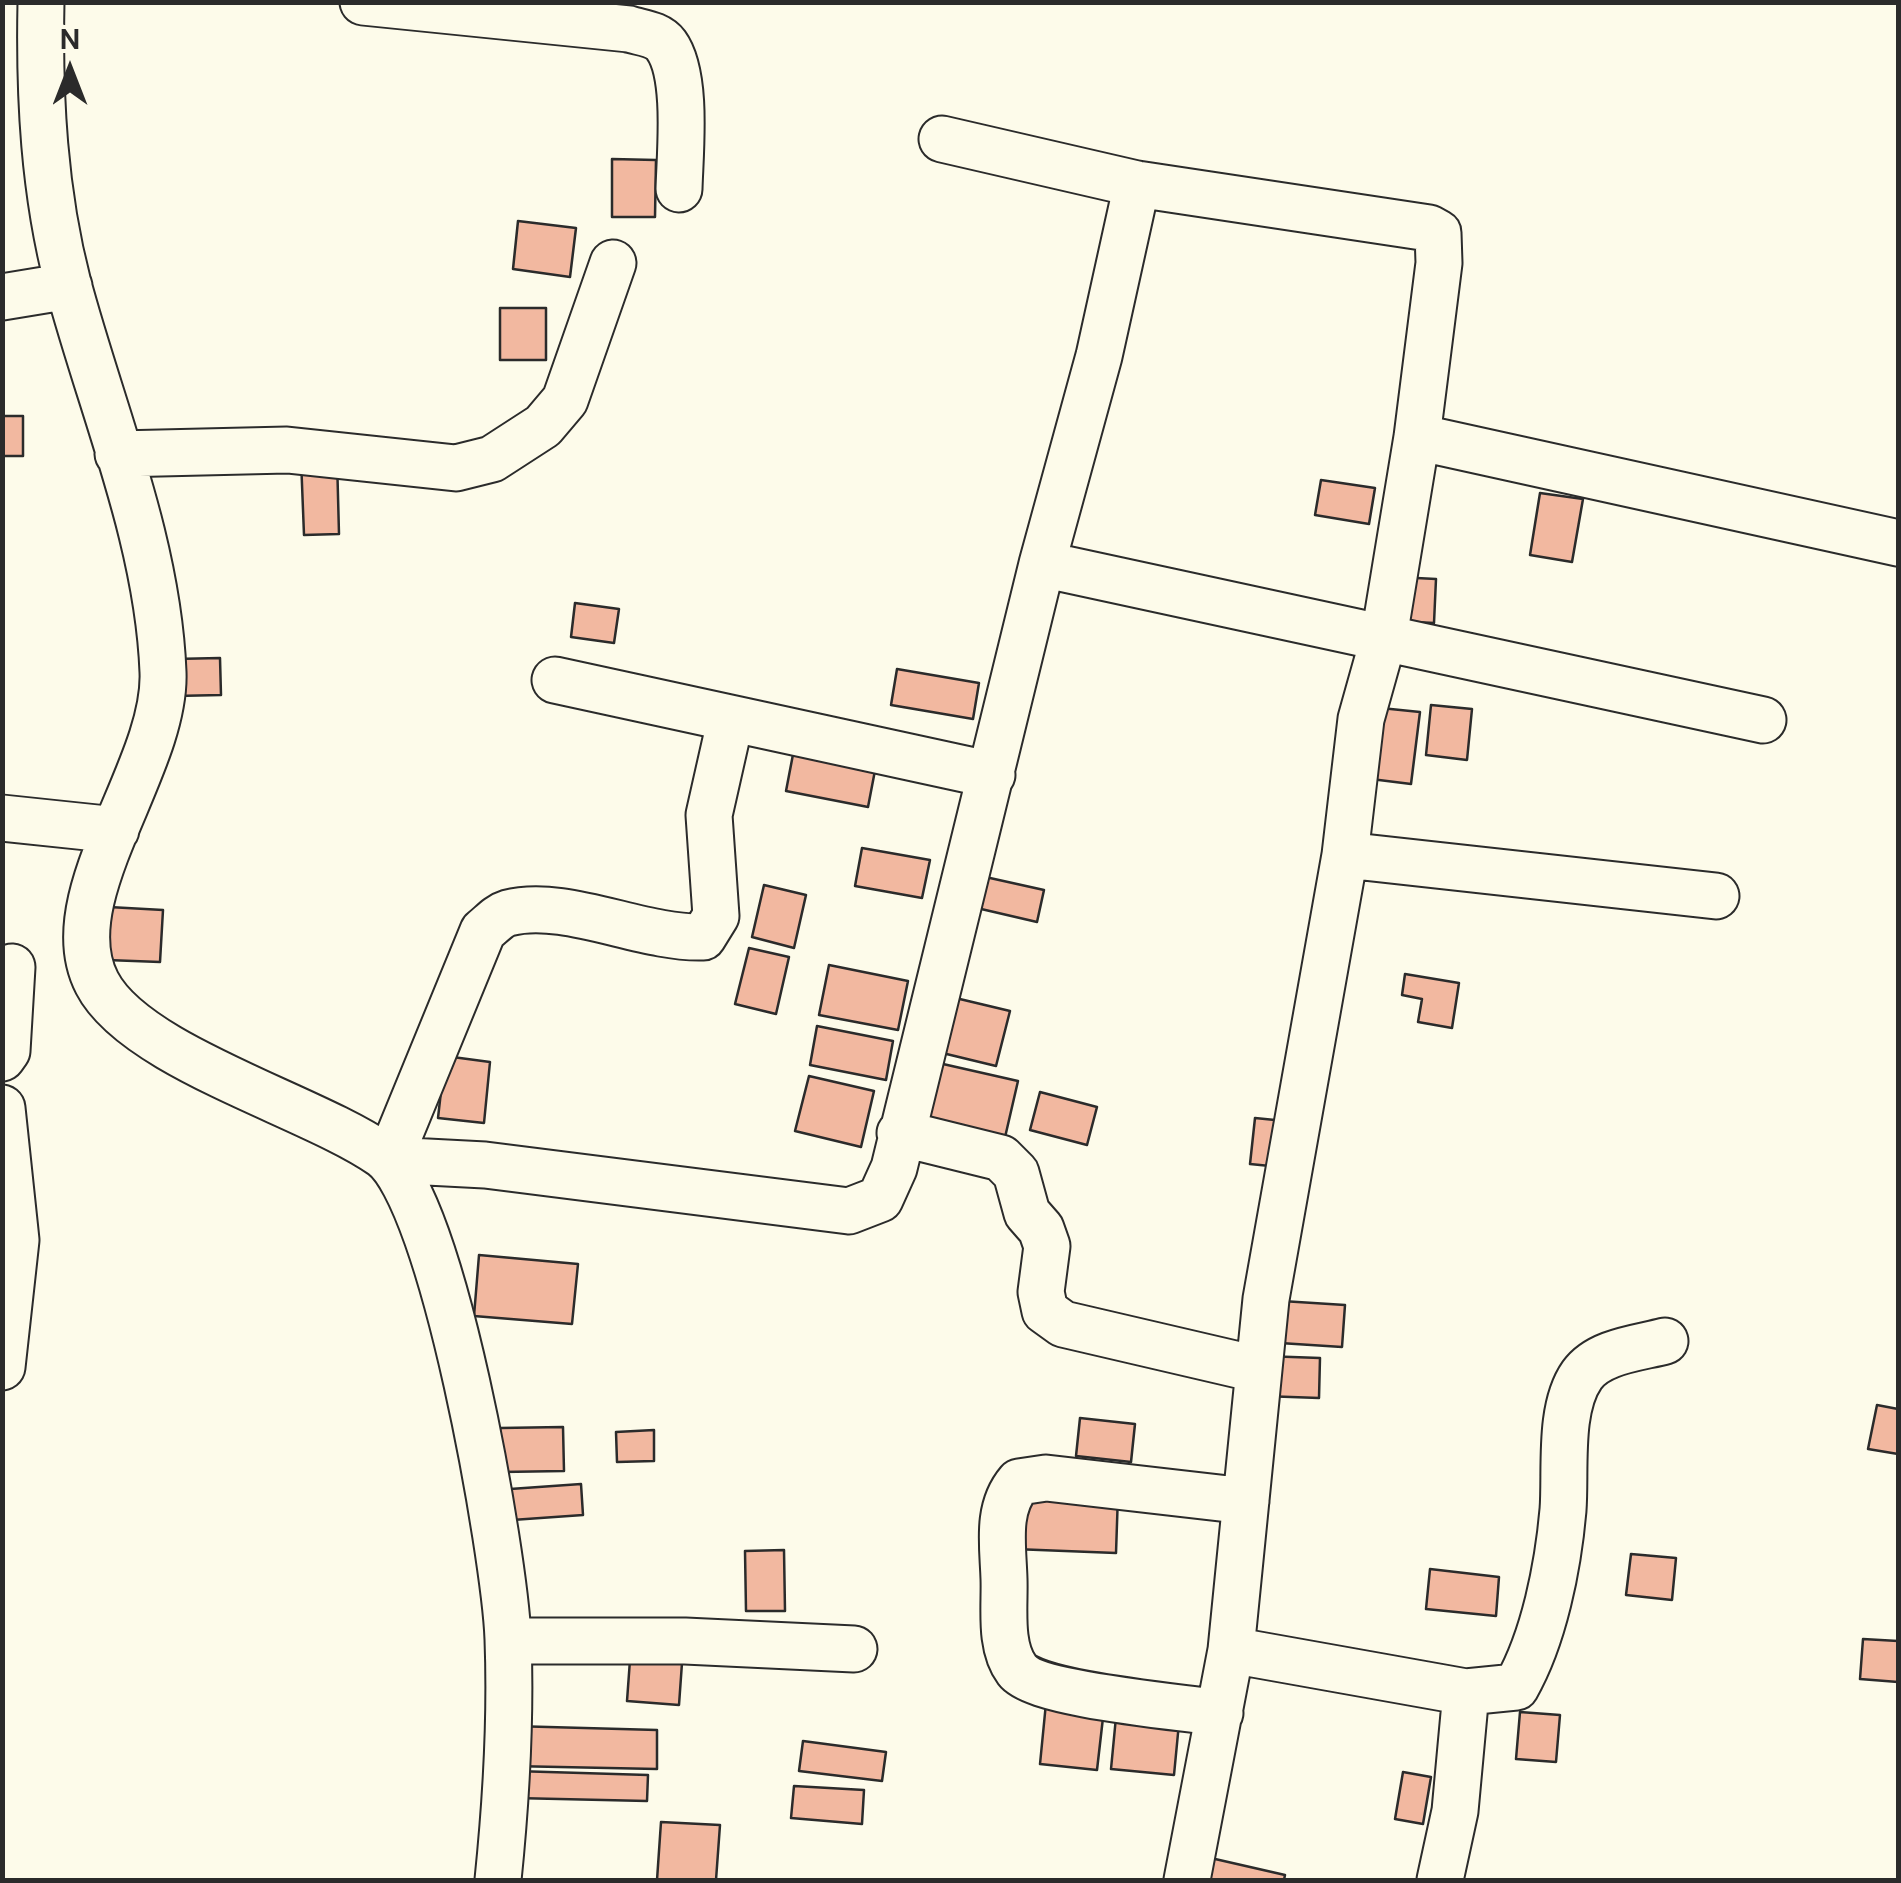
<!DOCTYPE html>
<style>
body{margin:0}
#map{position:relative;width:1901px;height:1883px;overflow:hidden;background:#fdfbea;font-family:"DM Sans",sans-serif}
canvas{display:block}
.frame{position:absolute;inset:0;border:5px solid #2b2b2b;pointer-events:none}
.north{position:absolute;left:20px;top:20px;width:100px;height:100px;-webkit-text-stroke:8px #fdfbea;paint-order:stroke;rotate:0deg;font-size:28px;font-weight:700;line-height:40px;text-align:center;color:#2b2b2b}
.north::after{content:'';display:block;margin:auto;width:35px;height:45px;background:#2b2b2b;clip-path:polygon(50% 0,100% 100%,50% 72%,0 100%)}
</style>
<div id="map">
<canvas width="1901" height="1883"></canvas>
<div class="frame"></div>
<div class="north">N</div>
</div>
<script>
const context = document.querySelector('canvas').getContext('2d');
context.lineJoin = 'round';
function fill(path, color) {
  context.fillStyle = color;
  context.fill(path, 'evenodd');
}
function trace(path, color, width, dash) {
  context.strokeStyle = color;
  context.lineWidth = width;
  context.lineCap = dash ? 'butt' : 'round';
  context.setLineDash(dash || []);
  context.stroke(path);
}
const building = new Path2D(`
 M612,159l44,1 -1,57h-43z
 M518,221l58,7 -6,49 -57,-8z
 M500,308h46v52h-46z
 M2,416h21v40h-21z
 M337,458l2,76 -35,1 -3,-76z
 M1321,480l54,8 -6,36 -54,-9z
 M1540,493l43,6 -11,63 -42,-7z
 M1397,577l39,2 -2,44 -39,-2z
 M575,603l44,6 -5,34 -43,-6z
 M220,658l1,37 -46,1 -1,-37z
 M897,669l82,14 -6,36 -82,-14z
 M1431,705l41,4 -5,51 -41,-5z
 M1371,707l49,5 -9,72 -48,-6z
 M795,744l82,16 -9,47 -82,-16z
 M862,848l68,12 -8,38 -67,-12z
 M972,874l72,16 -7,32 -73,-17z
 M764,885l42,10 -12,53 -42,-11z
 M109,907l54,3 -3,52 -53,-2z
 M749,948l40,9 -13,57 -41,-10z
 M829,965l79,16 -10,49 -79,-15z
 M1405,974l54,9 -7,45 -34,-6 4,-23 -20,-4z
 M943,995l67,16 -14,55 -66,-16z
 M817,1026l76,15 -7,39 -76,-15z
 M445,1056l45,6 -6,61 -46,-5z
 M921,1059l97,22 -15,65 -98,-23z
 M809,1076l65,15 -13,56 -66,-16z
 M1040,1092l57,15 -10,38 -57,-15z
 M1255,1118l30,3 -5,46 -30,-3z
 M479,1255l99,9 -6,60 -98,-8z
 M1282,1301l63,4 -3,42 -62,-4z
 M1264,1356l56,2 -1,40 -56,-2z
 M1877,1405l21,4v45l-30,-5z
 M1080,1418l55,6 -4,38 -55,-6z
 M563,1427l1,44 -63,1 -1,-44z
 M654,1430v31l-37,1 -1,-30z
 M581,1484l2,31 -85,6 -2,-31z
 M1017,1489l101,5 -2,59 -102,-4z
 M784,1550l1,61h-39l-1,-60z
 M1631,1554l45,4 -4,42 -46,-5z
 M1430,1569l69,8 -3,39 -70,-7z
 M1863,1639l35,2v41l-38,-3z
 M631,1646l52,3 -4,56 -52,-4z
 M1046,1703l58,6 -7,61 -57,-6z
 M1520,1712l40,3 -4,47 -40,-3z
 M1116,1717l63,6 -5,52 -63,-6z
 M512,1726l145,4v39l-146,-3z
 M803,1741l83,11 -4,29 -83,-10z
 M515,1771l133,4 -1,26 -132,-3z
 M1403,1772l28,5 -8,47 -28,-5z
 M794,1786l70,4 -2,34 -71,-6z
 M661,1822l59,3 -4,55h-59z
 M1202,1856l83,19 -1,5h-87z`);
fill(building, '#f2b8a0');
trace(building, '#2b2b2b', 2.5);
const minor = new Path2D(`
 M41,2c-2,96 3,190 27,282 34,127 90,256 95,388 4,96 -111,225 -66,311 38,74 216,123 285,172 61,43 123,402 126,484 3,79 -2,163 -10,241
 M363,2l266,27c13,4 29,5 37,16 22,30 14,107 13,144
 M942,139l195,45 292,44 9,5 1,30 -22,174 -33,200 -23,82 -16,136 -79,444 -35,351 -44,230
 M2,297l67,-11
 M1417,437l481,106
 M118,454l169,-4 169,18 36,-9 51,-33 22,-26 48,-137
 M1042,564l721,156
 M555,680l437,95
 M730,722l-21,93 7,101 -13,21c-61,2 -138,-39 -195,-24 -10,3 -17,12 -25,18l-94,229 96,5 364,46 31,-12 14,-31 148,-604 57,-208 38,-172
 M2,818l114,12
 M1345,855l371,41
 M2,1058l5,-7 5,-84
 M2,1108l14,132 -14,127
 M900,1133l101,25 15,15 11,40 14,16 6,17 -6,46 4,19 18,13 193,45
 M509,1641h176l169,8
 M1231,1650l235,42 50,-5c28,-49 42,-120 47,-177 3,-39 -5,-101 19,-135 17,-24 57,-27 83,-34
 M1220,1713c-37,-6 -184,-18 -203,-43 -18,-24 -12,-63 -13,-91 -1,-34 -8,-70 15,-97l27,-4 200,23
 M1440,1880l15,-69 11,-119`);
trace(minor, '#2b2b2b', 49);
trace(minor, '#fdfbea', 45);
</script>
